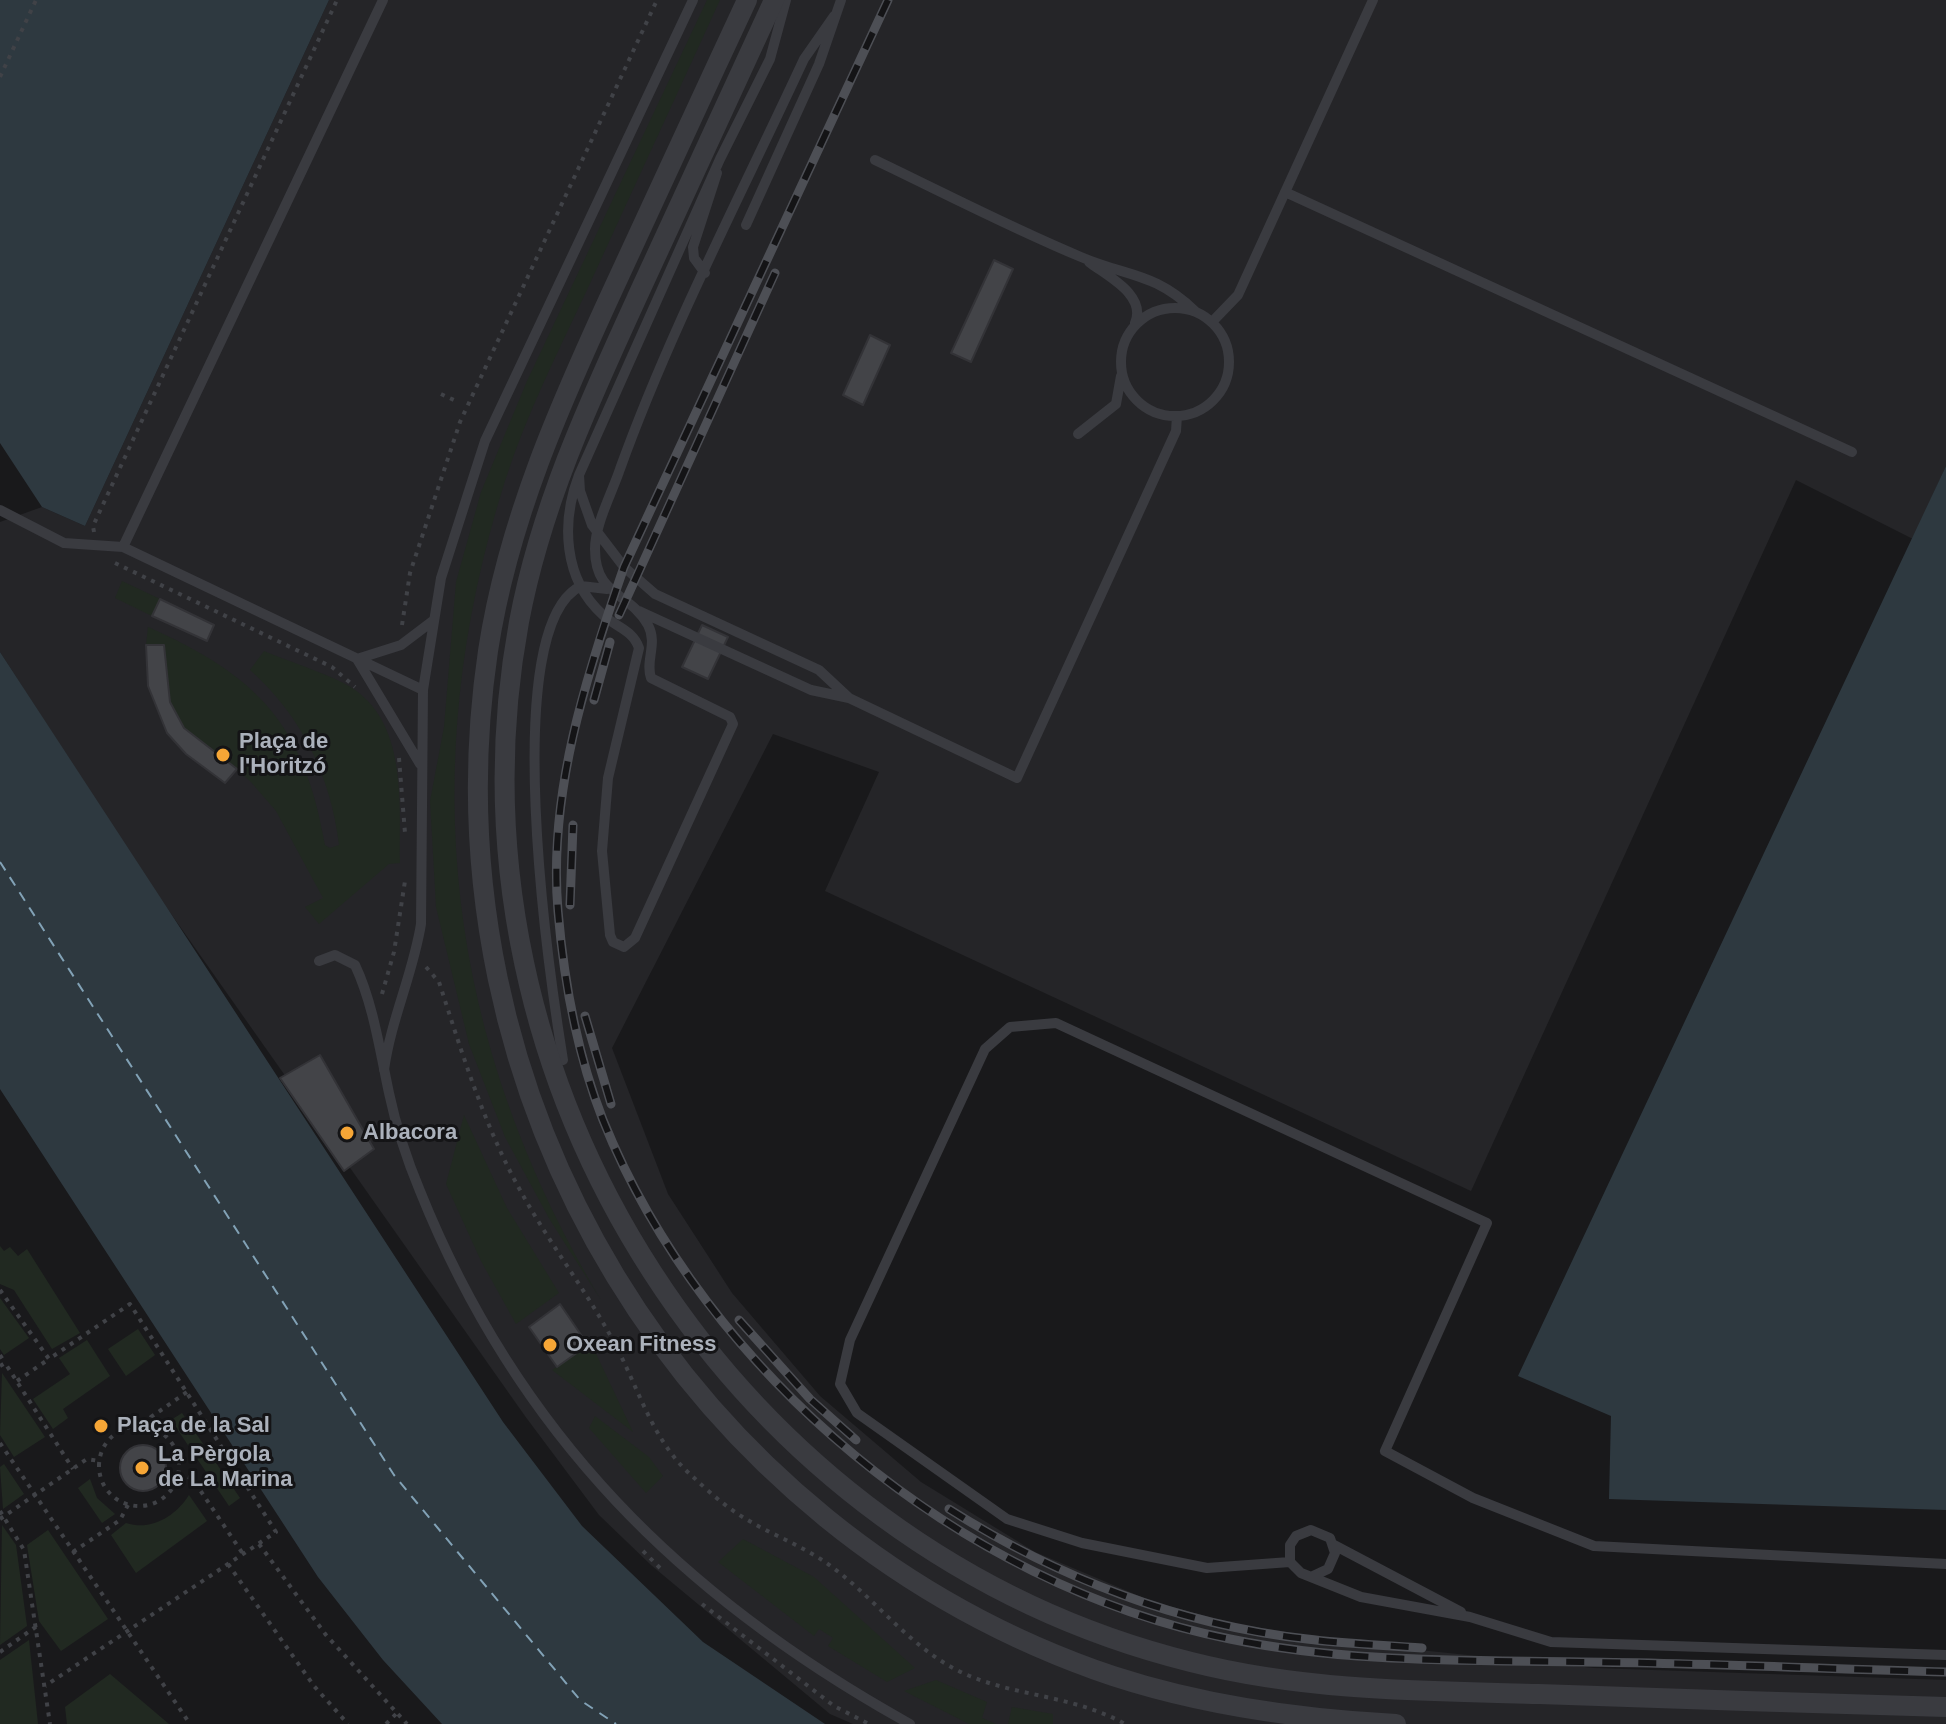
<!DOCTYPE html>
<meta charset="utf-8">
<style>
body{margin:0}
canvas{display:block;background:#19191b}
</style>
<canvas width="1946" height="1724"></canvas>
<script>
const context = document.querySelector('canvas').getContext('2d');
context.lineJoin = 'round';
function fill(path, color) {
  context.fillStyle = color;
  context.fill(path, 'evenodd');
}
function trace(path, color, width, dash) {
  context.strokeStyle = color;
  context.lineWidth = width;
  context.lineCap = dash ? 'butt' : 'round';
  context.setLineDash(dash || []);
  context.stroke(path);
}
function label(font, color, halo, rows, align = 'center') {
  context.font = font + ' Helvetica,sans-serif';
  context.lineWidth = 6;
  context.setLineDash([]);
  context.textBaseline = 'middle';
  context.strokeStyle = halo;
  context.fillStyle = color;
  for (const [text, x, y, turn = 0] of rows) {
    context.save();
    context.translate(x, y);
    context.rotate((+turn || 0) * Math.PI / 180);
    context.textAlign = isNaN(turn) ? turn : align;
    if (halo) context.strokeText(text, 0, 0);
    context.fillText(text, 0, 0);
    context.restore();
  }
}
fill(new Path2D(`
 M329,0h1617v466l-33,73 -117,-59 -325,711 -646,-300 54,-119 -106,-38 -161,314 56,146 64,99 88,103 101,86 114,70 116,49 80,22 120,20 243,25 352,12v44h-1093l-23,-10 -179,-149 -52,-50 -74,-99 -375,-532 -150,-232v-130l42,-15 43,19z`), '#252528');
fill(new Path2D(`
 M707,0h13c-44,97 -89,193 -133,290 -29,62 -61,125 -82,191 -91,288 -59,559 96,819l-51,-80 -45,-83 -36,-93 -33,-137 -6,-106 14,-74 12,-145 25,-90 46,-111z
 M122,581l38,18 -8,17 -37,-18z
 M148,627c110,49 156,97 177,218l5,3 9,-3c-8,-68 -37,-129 -89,-175l14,-19c23,10 74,26 91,39 53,37 44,118 45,173l-11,1 -70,60 -14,-17 18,-9 -47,-87 -26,-30 -66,-53 -14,-26 -6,-57h-18z
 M464,1115l43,93 52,85 -43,31 -35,-63 -35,-77z
 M0,1246l4,5 6,-4 8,9 9,-7 53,84 -28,16 -38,-59 -14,-6z
 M0,1298l29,40 -25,17 -4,-6z
 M138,1329l17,26 -29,21 -18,-27z
 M87,1340l23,36 -47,33 5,9 -15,11 -20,-30 37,-25 -11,-16z
 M591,1343l42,89 -81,-62z
 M2,1373l43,64 -31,20 -14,-22z
 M182,1413l58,85 -11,8 -58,-86z
 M595,1416l54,41 14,19 -17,17 -57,-65z
 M4,1464l20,30 -21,15 -3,-42z
 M90,1479l7,19 18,16 -13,9 -24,-35z
 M189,1495l18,26 -71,52 -25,-38 15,-12c25,8 49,-6 63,-28z
 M2,1525l14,20 11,81 -27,19z
 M48,1530l60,89 -47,32 -22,-30 -12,-76z
 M743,1539l71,38 101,91 -28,14 -59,-36 5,-8 -14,-9 -5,7 -96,-74z
 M29,1640l9,84h-38v-64z
 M110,1674l59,50h-102l-2,-17z
 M936,1680l51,22 -5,16 14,6h-27l-65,-33z
 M1012,1707l41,7v10h-45z`), '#212921');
fill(new Path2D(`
 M0,0h329l-244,526 -43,-19 -42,-64z
 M1946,466v1044l-337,-11 2,-83 -93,-40z
 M0,652l503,770 79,104 121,116 122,82h-383l-59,-64 -65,-83 -318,-488z`), '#2e3940');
trace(new Path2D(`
 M0,862l394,613 186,225 36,24`), '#82a2b6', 2, [10, 8]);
const building = new Path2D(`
 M994,260l19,9 -42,93 -20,-9z
 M870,335l20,10 -27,60 -20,-10z
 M160,599l54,26 -7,16 -55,-25z
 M702,625l26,12 -20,42 -26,-12z
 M146,645h18l6,57 14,26 53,41 -12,14 -39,-29 -19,-21 -19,-47z
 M320,1055l54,94 -30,22 -64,-93z
 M560,1304l28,41 -31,22 -28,-40z
 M120 1468a23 23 0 1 1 46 0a23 23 0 1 1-46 0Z`);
fill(building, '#434448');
trace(building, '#333337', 2);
trace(new Path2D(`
 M0,77l36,-77
 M441,394l15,7
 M94,532l-1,-6 244,-526
 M115,563l217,104 23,20
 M402,625l8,-52 50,-151 197,-422
 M399,758l6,75
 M426,967l13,15c23,71 45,143 81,208 30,55 70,105 98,160 22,43 36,92 73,125 14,13 30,28 47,39 30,20 65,31 94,53 42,31 75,76 121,101 53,29 117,25 172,56
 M382,994l12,-42 11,-71
 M0,1290l49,69 81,-55 146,228 -231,154
 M0,1355l5,8
 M0,1366l5,-3 68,106
 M17,1381l32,-22
 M99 1466a40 40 0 1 1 80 0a40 40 0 1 1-80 0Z
 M148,1427l3,-10 36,-25
 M0,1443l190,281
 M178,1475l14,3 51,76
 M0,1511l24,39 26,174
 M0,1519l87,-60 12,2
 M259,1544l67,91 81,89
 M643,1551l19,19
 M73,1552l47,-32 8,-15
 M228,1564l86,122 34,38
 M702,1604l132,102 35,18
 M0,1652l37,-26
 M386,1724l11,-11`), '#404247', 4, [4, 6]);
trace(new Path2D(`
 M786,0l-16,59 -50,100 -141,316 1,16 12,34 32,42 31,27 164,76 30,28
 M875,160c69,33 136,68 206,97 47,20 73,15 114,54
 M1285,192l567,260
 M746,225l73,-161 22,-64
 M1089,262c18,14 58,33 46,61
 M705,273l-11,-15 -1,-11 24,-74
 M1121 362a54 54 0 1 1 108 0a54 54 0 1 1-108 0Z
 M1212,322l26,-27 135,-295
 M1078,434l38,-30 5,-28
 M579,475c-18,47 -16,104 24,140 13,12 30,15 36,33l-31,130 -6,73 8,84 3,7 11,5 11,-9 98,-214 -3,-7 -79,-39c-6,-18 7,-34 -3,-53 -18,-33 -53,-28 -53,-76 0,-25 17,-56 25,-80 50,-139 122,-276 184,-410l30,-43
 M0,510l64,33 59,4 300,143
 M123,547l260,-547
 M639,611l172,79 38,8 168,80 159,-347 1,-15
 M420,764l-63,-105 44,-14 33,-25
 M319,961l16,-6 20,10c18,38 25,86 34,128 7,33 18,67 31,98 98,244 263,407 490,533
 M563,1060c-13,-81 -66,-434 18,-474l26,3
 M384,1070c7,-51 29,-96 37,-146l2,-234 18,-112 44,-137 208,-441
 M1334,1545l127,67
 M1290,1562l-83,6 -125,-25 -75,-24 -150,-106 -17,-29 10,-44 135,-291 25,-22 46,-4 431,200 -102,228 88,47 121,48 352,18
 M1313,1576l15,-7 7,-16 -5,-15 -19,-8 -15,6 -6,9v17l11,11 60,24 109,20 81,25 395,13`), '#3a3b40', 10);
trace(new Path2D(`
 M747,0c-44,94 -87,188 -131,283 -55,119 -108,237 -128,368 -66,445 198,881 625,1025 92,30 187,43 283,48
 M774,0c-45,98 -90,196 -135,293 -49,107 -98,212 -120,329 -85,461 217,927 672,1040 114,29 231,29 348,32 136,5 271,9 407,13`), '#3a3b40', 20);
const rail = new Path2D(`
 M888,0l-264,567c-38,109 -76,227 -66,344 6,71 19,143 45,209 102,254 359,466 627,519 117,24 234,21 352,23 122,1 243,7 364,10
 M619,615l156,-342
 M594,700l16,-58
 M570,905l3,-80
 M585,1016l26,88
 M739,1320l71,79 46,41
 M949,1509c108,68 230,116 358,130 38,5 77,6 115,9`);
trace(rail, '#4d4f55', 9);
trace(rail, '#141416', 6, [18]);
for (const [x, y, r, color] of [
 [223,755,8,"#f6a636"],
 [347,1133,8,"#f6a636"],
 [550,1345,8,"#f6a636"],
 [101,1426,8,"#f6a636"],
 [142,1468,8,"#f6a636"]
]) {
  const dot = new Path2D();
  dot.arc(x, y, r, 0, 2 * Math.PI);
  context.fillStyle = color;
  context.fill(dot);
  trace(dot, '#141416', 3);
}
label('bold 22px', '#abb1bb', '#141416', [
 ["Plaça de",239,742],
 ["l'Horitzó",239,767],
 ["Albacora",363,1133],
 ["Oxean Fitness",566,1345],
 ["Plaça de la Sal",117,1426],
 ["La Pèrgola",158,1455],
 ["de La Marina",158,1480]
], 'left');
</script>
